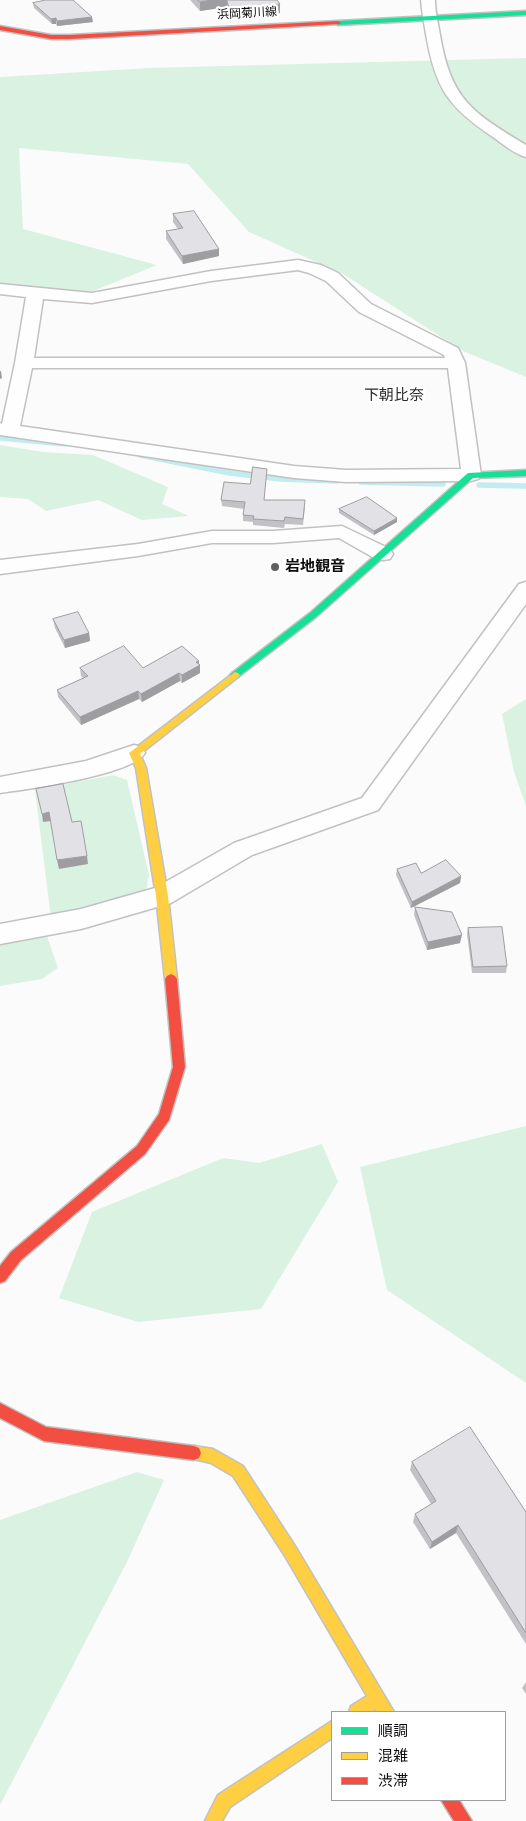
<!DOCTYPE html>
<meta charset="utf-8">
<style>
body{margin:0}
#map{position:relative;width:526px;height:1821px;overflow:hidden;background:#fbfbfb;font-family:"Titillium Web","Noto Sans JP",sans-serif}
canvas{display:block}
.legend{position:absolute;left:331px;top:1711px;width:175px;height:90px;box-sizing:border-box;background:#fff;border:1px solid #9e9e9f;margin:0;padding:6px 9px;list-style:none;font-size:15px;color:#0d0d0e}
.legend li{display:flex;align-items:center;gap:10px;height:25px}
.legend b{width:25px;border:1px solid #9e9e9f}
</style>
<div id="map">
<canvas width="526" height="1821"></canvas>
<ul class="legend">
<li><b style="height:6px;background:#16e098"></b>順調</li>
<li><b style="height:6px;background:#ffcf43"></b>混雑</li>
<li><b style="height:6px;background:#f24e42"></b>渋滞</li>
</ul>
</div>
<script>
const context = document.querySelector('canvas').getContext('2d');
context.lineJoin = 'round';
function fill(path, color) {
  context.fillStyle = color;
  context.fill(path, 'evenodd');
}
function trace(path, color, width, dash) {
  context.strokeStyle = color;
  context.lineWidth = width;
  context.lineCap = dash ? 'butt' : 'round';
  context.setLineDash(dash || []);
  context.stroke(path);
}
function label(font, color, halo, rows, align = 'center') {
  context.font = font + ' "Titillium Web","Noto Sans JP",sans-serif';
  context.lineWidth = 4.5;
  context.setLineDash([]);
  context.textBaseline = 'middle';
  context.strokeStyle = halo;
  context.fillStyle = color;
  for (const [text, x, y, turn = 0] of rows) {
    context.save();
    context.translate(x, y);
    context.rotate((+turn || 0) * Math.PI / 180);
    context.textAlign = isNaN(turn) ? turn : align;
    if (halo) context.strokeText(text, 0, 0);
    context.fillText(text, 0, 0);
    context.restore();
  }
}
fill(new Path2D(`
 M526,58v319l-63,-26 -120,-77 -94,-42 -61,-68 -169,-16 4,81 134,36 -71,29 -86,-9v-208l149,-9z
 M0,445l43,7 50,3 75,32 -6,17 27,12 -47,4 -44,-20 -52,11 -18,-12 -28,-2z
 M526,699v107l-12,-34 -12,-58z
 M113,775l14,5 22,95 -3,17 -95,26 -16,-128z
 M47,936l11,32 -16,11 -42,7v-44z
 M526,1126v257l-139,-93 -27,-123z
 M322,1144l16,38 -77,127 -123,13 -79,-24 33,-86 131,-54 36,5z
 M137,1472l27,8 -37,82 -127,243v-285z`), '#daf2e2');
trace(new Path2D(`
 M0,438l66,6
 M140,455l90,18 51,6 57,2
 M361,482l82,2
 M479,485l47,1`), '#c1ecf0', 5.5);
const street = new Path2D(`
 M421,0h14c0,12 3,23 5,35 11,65 32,77 86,110v12c-12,-3 -23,-13 -33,-20 -45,-30 -58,-49 -67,-103 -2,-11 -4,-22 -5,-34z
 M298,260l23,5 17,8 33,31 87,44 7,15 16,112 -3,4 -7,2 -125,1 -52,-4 -294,-43v-12l2,1 13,-61 11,-66 -26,-3v-10l92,9 119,-22zM298,270l11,3 17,8 33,31 85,43 1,3h-411l9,-59 49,4 119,-22zM32,368h416l13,101 -115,1 -52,-4 -274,-40z
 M342,526l48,23 3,5 -3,5 -7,1 -7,-1 -37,-21 -66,5h-61l-74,13 -138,18v-14l138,-16 74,-13h61z
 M526,582v22l-148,206 -126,45 -81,48 -90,26 -81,15v-20l81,-15 74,-21 79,-45 128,-45 157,-214z
 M134,745l8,2 3,6c-12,22 -118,36 -145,40v-16l86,-16z`);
const fast = new Path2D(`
 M526,11v4l-188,10 -3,-2 3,-2z
 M526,470v6l-53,2 -157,139 -78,60h-6l-2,-2 2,-2 78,-60 158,-140z`);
const slow = new Path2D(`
 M235,672l3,1 2,2 -2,2 -98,77 6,14 22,128 9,83 -2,3h-8l-2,-3 -9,-83 -20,-128 -7,-15z
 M194,1446l19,3 30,17 52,80 99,166h-17l-2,-3 -4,3h-22l2,-6 16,-10 -82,-140 -52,-80 -22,-13 -22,-5 -2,-5 2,-5z
 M332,1721v17l-102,69 -8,14h-17l13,-26z`);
const jam = new Path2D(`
 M338,21l3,2 -1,1 -270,15h-19l-51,-9v-4l51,9h19z
 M171,974l4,2 2,3 8,88 -16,53 -24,34 -124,106 -16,21 -5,2v-17l11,-14 126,-106 22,-32 14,-47 -8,-88 2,-3z
 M0,1403l46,24 148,19 5,2 2,5 -2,5 -5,2 -150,-19 -44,-23z
 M441,1800h18l13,21h-18z`);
trace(street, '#c1c1c1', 3);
trace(fast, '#c1c1c1', 3);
trace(slow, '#c1c1c1', 3);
trace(jam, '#c1c1c1', 3);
fill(street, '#fefefe');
fill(fast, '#16e098');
fill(slow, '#ffcf43');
fill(jam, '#f24e42');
fill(new Path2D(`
 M190,0h87l3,4v9l-50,6 -3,-12 -27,4z
 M33,3l60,19 -36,4 -1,-2h-4l-18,-16z
 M173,214l46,42 -36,8 -17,-25v-8l12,-2 -5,-7z
 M267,469l-3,31 41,7 -2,18 -18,-1 -1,4 -31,-3v-3l-10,-1v-6l1,-6 -22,-3 -1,-6 29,-16z
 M339,509l58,9v4l-23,13 -35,-22z
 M53,619l36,14 1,8 -25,7 -10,-20z
 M199,664l1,9 -18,10 -2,-2 -38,21 -3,-3 -58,26 -23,-28 -1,-7 26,-12 -2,-2 -1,-8h63z
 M397,869l24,4 40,3 -1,7 -49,25 -15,-33z
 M415,907l45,36 -33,7 -13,-35z
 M468,928l39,38 -1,7h-34l-5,-39z
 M412,1462l114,50v132l-70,-111 -26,16 -17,-27 2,-8 16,-10 -21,-34z
 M526,1682v12l-4,-6z`), '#c2c2c6');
fill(new Path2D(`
 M212,0h15v7l-27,4v-9z
 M280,4v9l-50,6v-9z
 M92,17l1,5 -36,4v-5z
 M56,18v6h-4l-1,-5z
 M219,249v7l-36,8 -1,-8z
 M0,371h1l1,7 -2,1z
 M397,518v4l-23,13v-4z
 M89,633l1,8 -25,7 -1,-8z
 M199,661v5l1,-1v8l-18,10v-8l14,-13z
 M179,673l1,8 -38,21 -1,-8z
 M138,691l1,8 -58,26 -1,-8z
 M49,812l2,9 -8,1 -1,-8z
 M87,856l1,8 -29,5 -2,-9z
 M461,876l-1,7 -49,25 1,-6z
 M462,935l-2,8 -33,7 1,-8z
 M458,1525l-2,8 -26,16 2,-7z`), '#9e9ea1');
const building = new Path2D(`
 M46,0h27l19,17 -35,4 -1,-3 -5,1 -18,-16z
 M198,0h14l-12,2z
 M227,0h50l3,4 -50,6z
 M194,211l25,38 -37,7 -16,-25 17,-3 -10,-14z
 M253,467l14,2 -3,31h41l-2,19 -18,-2 -1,4 -31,-2 1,-3 -11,-1 2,-13 -24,-2 3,-18 26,2z
 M367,497l30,21 -23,13 -35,-22z
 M78,612l11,21 -25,7 -11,-21z
 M124,646l19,22 39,-22 17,15 -3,1 4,3 -18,10 -3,-2 -38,21 -3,-3 -58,26 -23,-27 31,-14 -8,-8z
 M63,784l9,38 9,-1 6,35 -30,4 -8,-48 -7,2 -6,-25z
 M446,860l15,16 -49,26 -15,-33 19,-6 5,10z
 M415,907l37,5 10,23 -34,7z
 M502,927l5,39 -34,1 -5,-39z
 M470,1427l56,85v121l-68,-108 -26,17 -17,-28 21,-13 -24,-39z`);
fill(building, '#e1e1e6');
trace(building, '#9e9ea1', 1);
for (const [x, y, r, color] of [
 [275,567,5,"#606061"]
]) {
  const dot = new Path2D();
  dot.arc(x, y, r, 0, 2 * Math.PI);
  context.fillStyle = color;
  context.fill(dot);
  trace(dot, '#fff', 2);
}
label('12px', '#0d0d0e', '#fff', [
 ["浜岡菊川線",247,14,-3]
]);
label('15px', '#2a2a2b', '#fff', [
 ["下朝比奈",394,396]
]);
label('bold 15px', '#0d0d0e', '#fff', [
 ["岩地観音",285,567]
], 'left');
</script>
